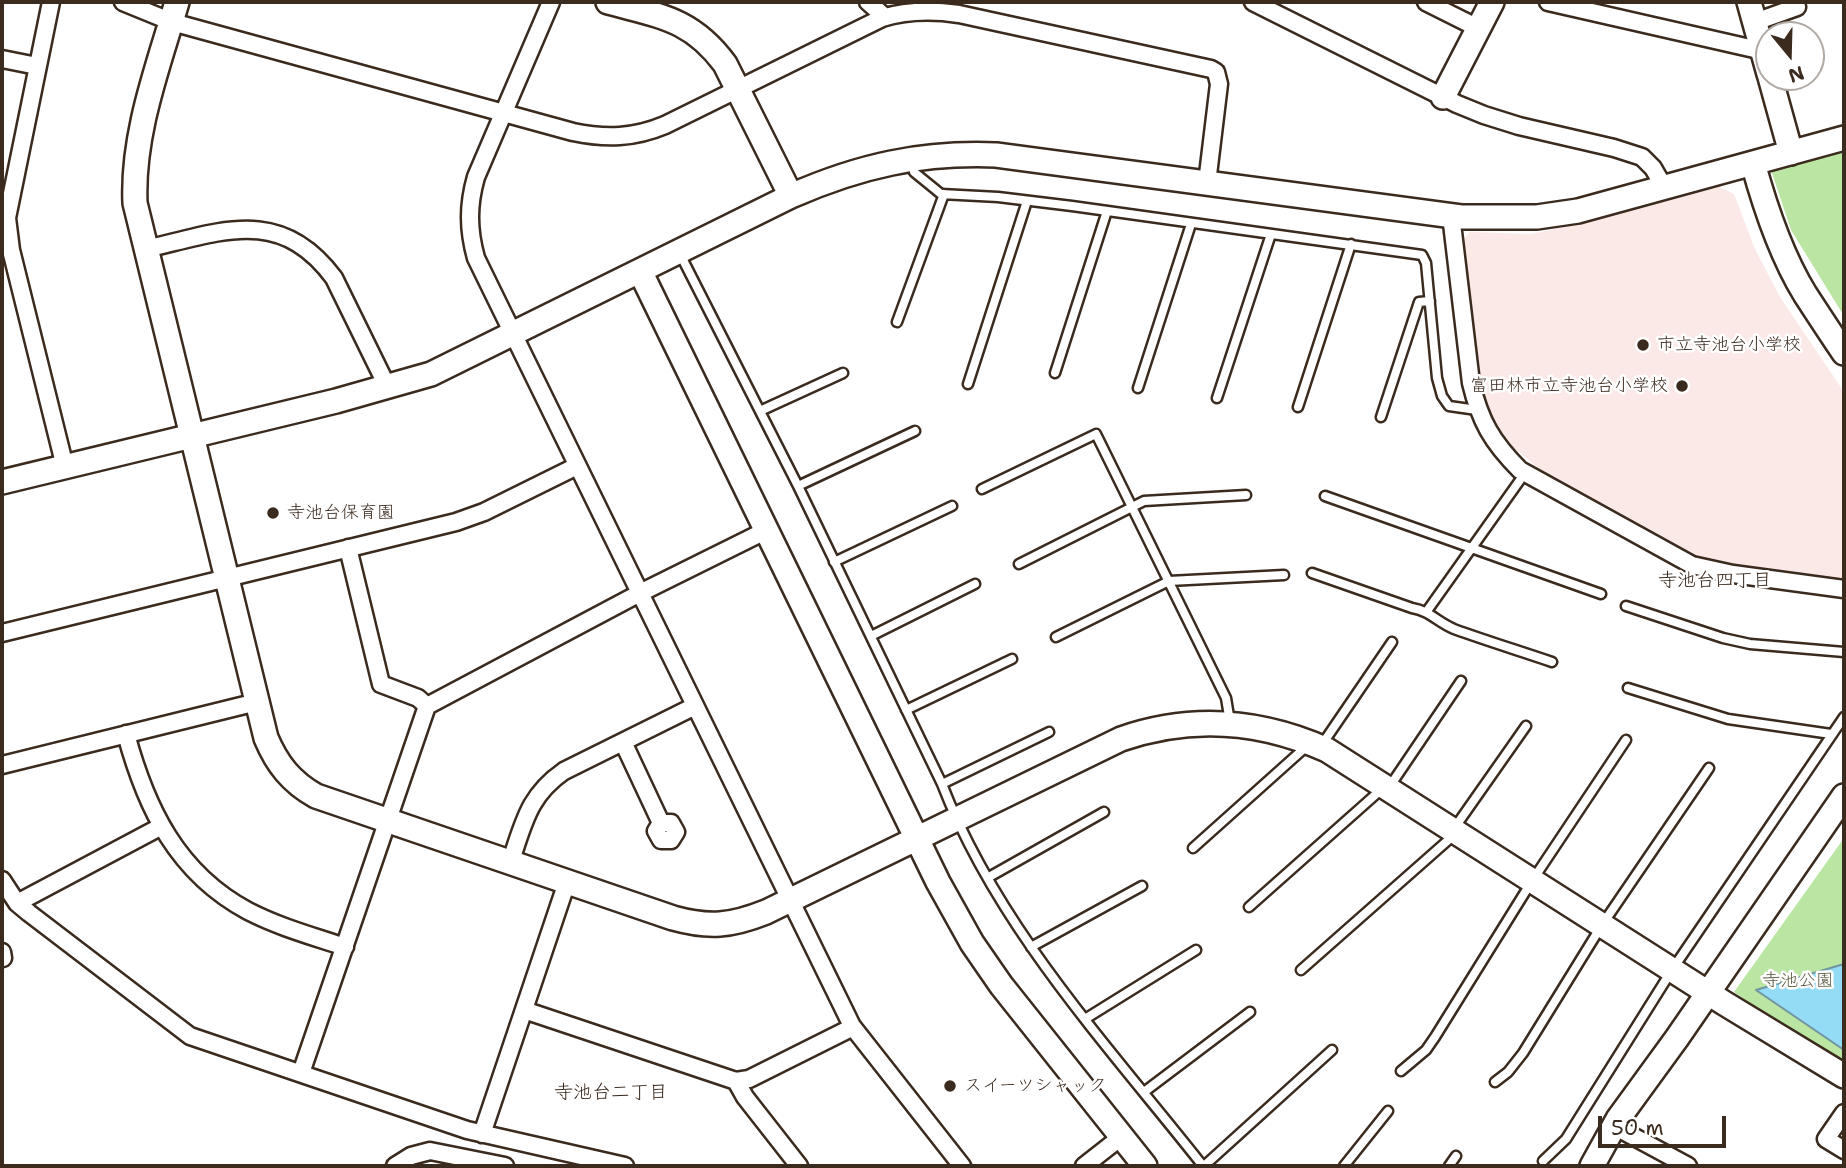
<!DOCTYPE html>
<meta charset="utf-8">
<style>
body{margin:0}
#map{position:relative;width:1846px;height:1168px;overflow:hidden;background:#fff;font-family:"Shantell Sans",sans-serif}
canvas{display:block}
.frame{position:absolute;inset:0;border:4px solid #3b2a1e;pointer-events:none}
.north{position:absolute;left:1755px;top:21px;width:70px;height:70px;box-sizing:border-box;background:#fff;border:2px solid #b1aaa5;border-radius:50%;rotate:161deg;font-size:19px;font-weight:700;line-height:28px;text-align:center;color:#3b2a1e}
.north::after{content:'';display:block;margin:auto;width:24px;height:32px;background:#3b2a1e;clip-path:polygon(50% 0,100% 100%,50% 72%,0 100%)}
.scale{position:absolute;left:1598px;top:1116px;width:128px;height:32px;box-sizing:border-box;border:4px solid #3b2a1e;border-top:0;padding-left:9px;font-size:21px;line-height:24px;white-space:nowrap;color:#3b2a1e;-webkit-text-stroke:5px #fff;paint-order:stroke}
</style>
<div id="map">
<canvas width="1846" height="1168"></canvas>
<div class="frame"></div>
<div class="north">N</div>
<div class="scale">50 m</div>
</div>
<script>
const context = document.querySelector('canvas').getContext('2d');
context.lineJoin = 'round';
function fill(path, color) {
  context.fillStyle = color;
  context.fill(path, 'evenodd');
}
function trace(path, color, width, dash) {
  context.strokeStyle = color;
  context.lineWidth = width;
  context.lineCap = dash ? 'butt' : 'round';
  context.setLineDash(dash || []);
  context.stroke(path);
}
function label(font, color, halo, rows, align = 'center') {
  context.font = font + ' "Shantell Sans","Klee One",sans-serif';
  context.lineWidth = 5;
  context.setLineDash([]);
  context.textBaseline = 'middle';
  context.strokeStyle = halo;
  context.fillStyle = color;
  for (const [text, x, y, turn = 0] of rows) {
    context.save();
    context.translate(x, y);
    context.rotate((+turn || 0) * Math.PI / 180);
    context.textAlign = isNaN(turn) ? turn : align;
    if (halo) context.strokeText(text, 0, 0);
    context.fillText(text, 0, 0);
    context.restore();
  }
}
fill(new Path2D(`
 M1718,186l16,8 21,55 25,48 64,95v187l-135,-16 -48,-22 -117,-68 -30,-25 -18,-21 -15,-31 -20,-155 9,-9 61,2 62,-13z`), '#fae9e7');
fill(new Path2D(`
 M1844,149v167l-53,-86 -20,-60z
 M1844,838v225l-37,-21 -73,-50z`), '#bae5a2');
const water = new Path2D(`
 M1844,964v86l-88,-60z`);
fill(water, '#94dbf6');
trace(water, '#7094a0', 2);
const lane = new Path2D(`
 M912,162l2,10 27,22 57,3 74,9 350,49 4,8 11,115 5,18 7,10 28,4
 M680,254l118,232 144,298c55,143 167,263 261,382
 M897,322l47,-128
 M1055,373l52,-162
 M968,384l59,-183
 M1138,388l53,-164
 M1217,398l54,-164
 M1298,407l53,-163
 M760,411l83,-38
 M1381,417l38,-115 11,-1
 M798,486l117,-55
 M982,489l114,-55 130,264 4,24
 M1325,496l276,98
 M834,562l118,-56
 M1019,564l125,-63 102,-6
 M1312,573l100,35c18,3 25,14 42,21 33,12 66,22 98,33
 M1626,606l97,32 27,6 94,8
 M1427,611l98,-138
 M871,636l104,-52
 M1056,637l113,-56 115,-6
 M1628,688l100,31 103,15
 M906,710l106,-51
 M1321,746l71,-104
 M942,784l107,-52
 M1390,786l71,-105
 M1453,830l73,-104
 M1193,848l115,-103
 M989,877l115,-65
 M1249,907l134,-119
 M1031,947l111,-61
 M1301,970l153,-135
 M1085,1019l111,-69
 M1401,1071l25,-21 9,-13 97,-156 94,-141
 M1495,1082l13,-10 15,-19 79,-128 107,-157
 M1144,1092l106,-80
 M1543,1161l23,-22 106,-169 172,-253
 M1204,1166l128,-116
 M1344,1166l44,-55
 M1449,1166l7,-10`);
const street = new Path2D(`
 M51,2l-44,216 4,32 54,217
 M123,2l49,20 401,110c33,7 61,6 92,-7l217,-107c26,-8 50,-8 77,-4l252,55 5,3 3,12 -12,99
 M551,2l-75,175c-8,28 -8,52 0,81l376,768 110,140
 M868,2l17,15
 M1253,2l204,102 27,11 35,11 95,22 28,9 11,11 11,19
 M1426,2l52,26
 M1548,2l215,49
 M1755,22l42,-15
 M2,59l35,7
 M1451,215l20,168c9,38 21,59 49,87l172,95 41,9 111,15
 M146,249c74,-17 134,-44 188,29l54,110
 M348,548l33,136 37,14 9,8
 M2,633l454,-111 28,-10 93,-46
 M126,734c20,74 51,139 122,177 31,16 64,25 97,36
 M623,742l38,81
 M2,765l255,-63
 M661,823h10l5,9 -5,8h-10l-5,-9z
 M510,863c14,-40 18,-67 54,-92l131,-65
 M2,880l15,23 12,10 161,123 277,94 158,36
 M17,903l143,-76
 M2,952l1,6
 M524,1010l212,71 13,-2 104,-52
 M301,1073l126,-367 213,-113 127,-63
 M736,1081l9,16 54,69
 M1844,1113l-18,26 18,11
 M1614,1126l74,40
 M482,1134l85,-252
 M395,1166l16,-10 19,-5 75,15
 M1084,1166l37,-29`);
const secondary = new Path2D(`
 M177,2c-19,65 -45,132 -42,201l131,535c11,26 25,44 50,58l357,122c36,10 58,8 93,-6l355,-173c69,-24 139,-19 206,11l397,253 120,73
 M608,2c51,14 83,16 117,62l66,132
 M1749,2l20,72
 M1770,77l21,76
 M1443,97l49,-95
 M1753,163c12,44 28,92 52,131 13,20 26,40 39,59
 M640,271l298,611 34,61 29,42 144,181
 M2,482l334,-81 95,-27 360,-178c68,-30 130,-44 205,-41l465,62h76l41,-6 266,-73
 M1592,1166l26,-47 59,-81 167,-242`);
trace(lane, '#3b2a1e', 13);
trace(street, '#3b2a1e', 21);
trace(secondary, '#3b2a1e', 28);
trace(lane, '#fff', 8);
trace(street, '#fff', 16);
trace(secondary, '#fff', 23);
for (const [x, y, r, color] of [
 [1643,345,7,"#3b2a1e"],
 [1682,386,7,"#3b2a1e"],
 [273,513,7,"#3b2a1e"],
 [950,1086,7,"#3b2a1e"]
]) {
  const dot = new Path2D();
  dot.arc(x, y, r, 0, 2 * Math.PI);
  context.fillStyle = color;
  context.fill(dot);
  trace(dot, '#fff', 2.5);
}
label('18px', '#3b2a1e', '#fff', [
 ["市立寺池台小学校",1657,345],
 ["富田林市立寺池台小学校",1668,386,"right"],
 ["寺池台保育園",287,513],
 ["スイーツシャック",964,1086]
], 'left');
label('18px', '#5b593f', '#fff', [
 ["寺池公園",1798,981]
]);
label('19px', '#3b2a1e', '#fff', [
 ["寺池台四丁目",1715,581],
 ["寺池台二丁目",611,1093]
]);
</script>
